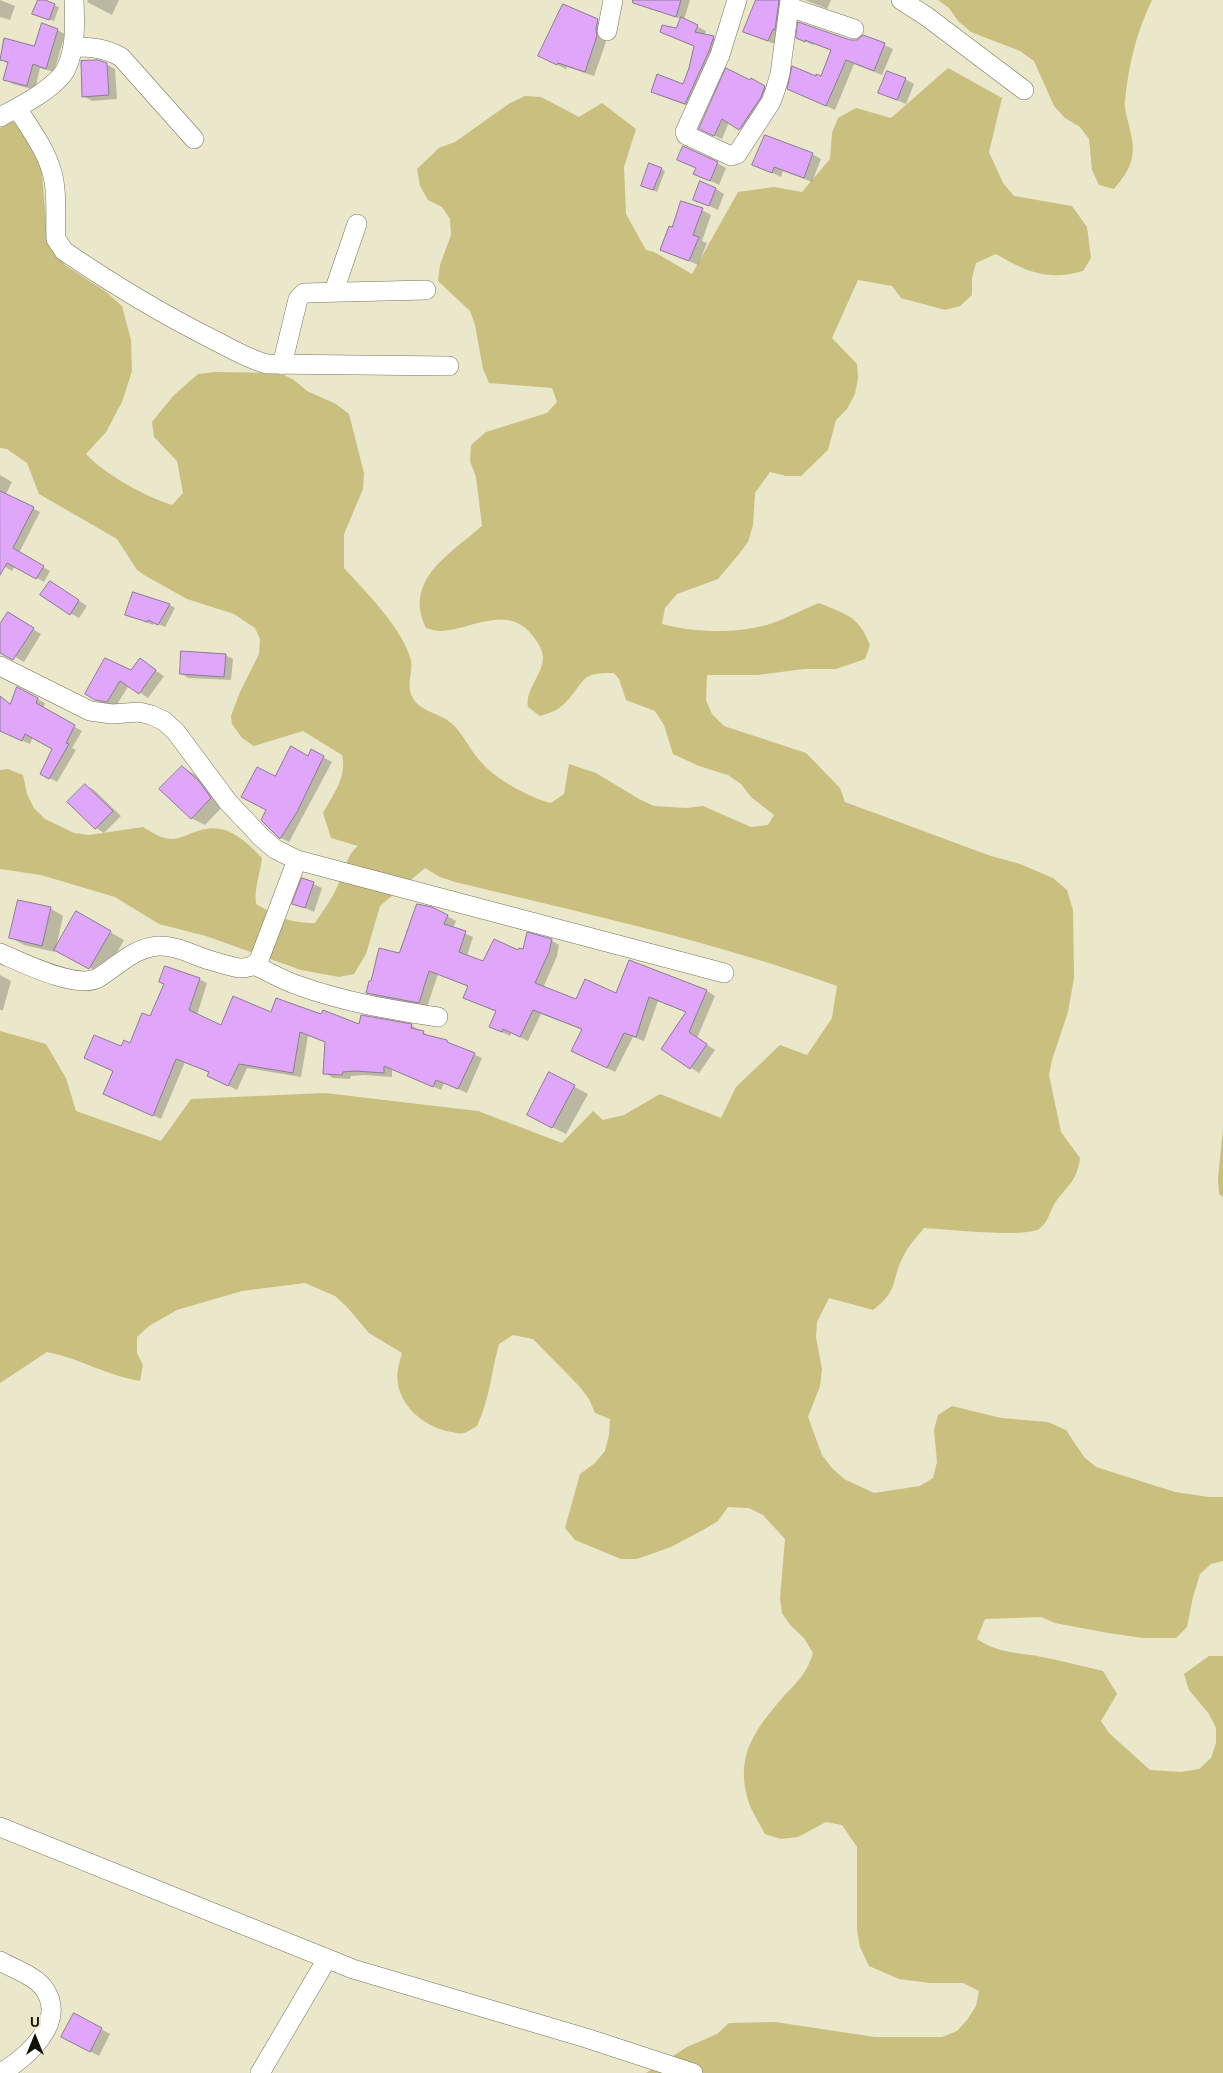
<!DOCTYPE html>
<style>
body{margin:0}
#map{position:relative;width:1223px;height:2073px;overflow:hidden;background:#eae7cb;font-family:Figtree,sans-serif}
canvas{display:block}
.north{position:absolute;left:10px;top:2013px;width:50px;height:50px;-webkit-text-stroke:4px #eae7cb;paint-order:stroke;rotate:0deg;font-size:14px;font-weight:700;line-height:20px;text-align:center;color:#131208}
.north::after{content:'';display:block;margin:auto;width:18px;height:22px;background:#131208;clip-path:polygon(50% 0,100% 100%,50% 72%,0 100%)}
</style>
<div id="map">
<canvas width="1223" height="2073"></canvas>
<div class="north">U</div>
</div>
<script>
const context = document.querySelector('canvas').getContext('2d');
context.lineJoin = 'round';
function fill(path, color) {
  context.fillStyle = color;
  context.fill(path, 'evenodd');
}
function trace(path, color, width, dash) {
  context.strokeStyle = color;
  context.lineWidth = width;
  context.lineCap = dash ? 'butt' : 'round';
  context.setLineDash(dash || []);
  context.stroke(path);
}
fill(new Path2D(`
 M938,0h214c-16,34 -23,63 -27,100 -1,11 3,19 5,30 7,26 1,39 -16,59l-15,-4 -7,-15 -3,-31 -9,-12 -15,-9 -11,-12 -20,-45 -14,-10 -49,-19 -13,-11 -9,-13z
 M948,68l54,30 -13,54 14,31 11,13 58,10 15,21 4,31 -8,13c-35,10 -57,1 -87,-17l-20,9 -4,15v17l-12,11 -15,4 -44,-12 -9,-12 -34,-6 -26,58 25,26 1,14 -3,16 -8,15 -11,11 -8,30 -27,26h-15l-16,-4 -15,21 -2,32 -5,17 -9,12 -21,25 -41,15 -12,14 -3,16c33,9 78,10 111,-1 16,-6 31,-14 46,-20 28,12 39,12 51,42l-5,14 -29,10h-32l-47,6h-50l-1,25 6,14 12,12 82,27 34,35 5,14 143,53 32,9 33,14 14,12 6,20 1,68 -6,34 -16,48 -3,15 12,57 19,26c-3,22 -10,25 -23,42 -8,10 -7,21 -18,29 -14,9 -95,0 -115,-1 -7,9 -16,18 -21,29 -13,25 -3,32 -30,53l-44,-12 -12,24 -1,15 6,32 -2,17 -12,31 14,38 10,13 12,11 30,14 46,-7 13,-8 4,-16 -3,-32 4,-15 14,-9 49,12 47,4 18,8 18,27 12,10 79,25 34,5h14v64l-12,3 -11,10 -7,23 -6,30 -11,11h-33l-35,-5 -53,-10 -14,-6 -56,2 -8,20c21,14 37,13 60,17 22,4 44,10 66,15l14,23 -16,27 8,12 41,37 31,2 18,-3 12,-11 5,-15v-15l-7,-14 -20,-24 -5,-16 25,-18h14v417h-577l41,-26 30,-13 12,-11 46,-1 100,15h67l15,-6 10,-11 9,-14 3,-15 -16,-8h-33l-31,-4 -30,-13 -9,-19 -3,-17v-83l-15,-22 -16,-3 -28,15 -17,2 -16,-5c-5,-10 -12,-20 -16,-31 -15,-46 5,-72 34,-106 15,-16 23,-22 30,-44l-9,-15 -13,-12 -9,-13 -2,-15 5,-59 -22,-24 -14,-7 -21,-1 -10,14 -15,9 -32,17 -34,12h-16l-46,-19 -10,-12 15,-54 15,-11 10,-12 4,-16 1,-16 -15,-6 -6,-14 -10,-13 -46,-47 -20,-4 -14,9c-8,29 -9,54 -22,82 -4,2 -9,6 -13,7 -4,1 -8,0 -12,-1 -24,-3 -50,-23 -54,-48 -2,-11 1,-20 4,-31l-33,-20 -22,-26 -12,-11 -30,-13 -63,8 -65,19 -28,16 -12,11v16l6,12 -3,16c-32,-5 -61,-23 -93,-29l-47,31v-352l46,13 20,34 10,33 85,30 30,-42 134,-6 153,18 84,32 31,-32 10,9 21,-5 36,-21 61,24 15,-31 44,-42 27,10 25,-37 5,-32c-124,-45 -254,-73 -382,-104l-15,-5 -15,-9 -45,38 -14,48 -12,20 -15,3 -38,-7 -95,-34 -47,-12 -44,-27 -74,-22 -41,-6v-99l8,-1 15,6 4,19 7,14 11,11 29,14 15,2 54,-8c9,5 18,12 29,12 8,0 18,-6 26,-8 27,-10 47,9 64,27 -2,17 -8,30 -6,46 22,13 33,19 59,19 8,-12 17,-24 23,-38 7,-13 8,-30 20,-39l-27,-8 -8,-25c11,-20 24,-36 19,-58l-39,-24 -49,15 -12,-8 -10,-14 -1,-8 9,-24 19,-38 1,-15 -5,-11 -21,-14 -47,-15 -43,-24 -7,-5 -20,-31 -78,-45 -12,-31 -20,-14 -7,-1v-320l9,-6h8l24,39 7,83 17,21 40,26 17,15 9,34 1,31 -10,31 -16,30 -20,22c18,20 60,43 86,51l11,-12 -6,-32 -23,-24 -2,-15 21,-26 25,-22 17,-2 65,1 14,7 13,11 29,13 13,10 15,59 -1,16 -19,45v34c22,24 58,60 67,92 2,10 -4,23 0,34 6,17 26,18 39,28 12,9 19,27 30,39 15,18 48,36 71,42l13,-9 5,-30 27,9 43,26 15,7 32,2 17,-2 48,21 17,-2 6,-10 -23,-18 -10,-13 -13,-9 -29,-9 -26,-12 -9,-29 -9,-14 -29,-11 -7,-21 -5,-6c-34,-1 -28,7 -47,28 -7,8 -16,12 -27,15l-12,-9c-3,-18 15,-32 15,-50 -1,-9 -5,-14 -10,-21 -25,-33 -60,-7 -92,-5 -5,0 -11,-2 -15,-3 -23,-48 24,-74 56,-102l-6,-49 -6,-16 1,-16 15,-13 61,-19 10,-11 -5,-14 -63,-5 -6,-14 -8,-44 -5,-14 -32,-30 2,-16 11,-30 -1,-16 -8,-12 -14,-7 -8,-14 -3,-17 22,-21 16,-6 55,-39 15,-7 16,1 38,20 23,-14 34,26 -12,38 2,47 20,36 8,2 38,22 46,-82 36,-5 28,5 28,-33 2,-26 6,-15 18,-10 35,10z
 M1223,1129v68l-4,-3 -1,-16z`), '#c9bf7f');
fill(new Path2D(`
 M0,0l15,6 -5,14 -10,-3z
 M39,0l20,7 -5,14 -16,-5z
 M88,0h31l-7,15 -25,-13z
 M645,0h45l-6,20 22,11 -2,5 10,2 8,5 -28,65 -33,-12 -9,-5 31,-6 7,-17 5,-21 -25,-11 7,-6 4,-11 -30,-10 -7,-4z
 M758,0h31l-12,45 -32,-13z
 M805,0h26l-4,9z
 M597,21l9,5 -2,9 2,7 -12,34 -27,-9 -1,2 -18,-9z
 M57,30l8,4 -11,38 -14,-4 -5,22 -22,-6 -8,-5 4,-15 -9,-5 35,-12z
 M864,36l29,13 -11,26 -28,-11 -19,46 -38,-17 19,-16 5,1 11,-27 -18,-7 -1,1 -15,-7 59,3z
 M106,64l9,5 2,30 -25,2 -9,-5z
 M905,79l9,5 -8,20 -26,-11z
 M752,80l19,11 -24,42 -18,-11 -7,17 -15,-7z
 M812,154l9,5 -9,23 -29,-11 -2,6 -27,-13z
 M679,160l38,3 9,5 -7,17 -24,-12 2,-5z
 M661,169l4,2 -8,21 -11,-5z
 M716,189l8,5 -6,16 -24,-11z
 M702,210l9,5 -9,26 5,2 -9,22 -36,-16 11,-20z
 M0,475l12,7 -10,20 -2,-1z
 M12,498l28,14 -21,41 31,18 -6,11 -29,-16 -3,5 -12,-7v-48z
 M59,587l28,19 -8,12 -9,-5z
 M170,605l5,3 -10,19 -11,-5 -1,3 -27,-11z
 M17,619l24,15 -17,28 -24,-14v-21z
 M225,655l8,4 -2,21 -43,-2 -7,-5z
 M147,665l17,11 -16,22 -19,-13 -13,21 -11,-1 -18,-11z
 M18,689l27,14 -2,6 39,22 -10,17 4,2 -19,32 -15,-8 11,-25 -20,-12 -3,7 -29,-13 -1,2v-37l11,9z
 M312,751l20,11 -43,80 -8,-4 -19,-18 6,-10 7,-32 33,-21z
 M182,767l14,8 16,15 11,16 -18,19 -14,-7z
 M85,785l9,5 27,26 -17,17 -8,-5z
 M303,879l19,9 -8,24 -20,-9z
 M50,908l13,8 -7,32 20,-35 48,27 -20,35 -48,-26 -1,3 -31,-7 -14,-8z
 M447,916l9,5 -3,7 20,9 -6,19 17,7 67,-23 8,5 -2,11 -14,32 33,12 40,-5 14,-34 77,30 8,5 -18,42 18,12 -16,23 -37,-24 26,-36 -30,-12 -14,40 -11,-4 -18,35 -34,-17 2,-25 -42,-16 -13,27 -17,-8 -1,3 -19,-9 6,-15 -32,-14 4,-11 -31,-13 -11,33 -51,-10 -9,-5 33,-37z
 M0,975l11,6 -8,29h-3z
 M199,979l8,4 -10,32 25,12 50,-14 50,3 38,9h51l20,12 16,5 35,16 -15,35 -23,-10 -3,7 -49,-21v8l-28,-2 -13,1 -1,3 -17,-1 -8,-5 1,-31 -18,-6 -7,41 -54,-9 -10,22 -20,-10 -7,-7 -25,-11 -24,57 -56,-25 10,-23 -29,-13 45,-13 20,-27z
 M550,1074l38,20 -22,40 -24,-12z
 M74,2015l36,19 -11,22 -27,-14z`), '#0003');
const building = new Path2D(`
 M38,0h7l10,4 -6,16 -17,-6z
 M633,0h48l-5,17 -43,-14z
 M756,0h23l-4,30 -2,-1 -5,12 -25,-9z
 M563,4l35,15 -2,10 1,7 -12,36 -27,-9 -1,2 -19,-9z
 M681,17l17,8 -3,7 19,4 -5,15 -24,53 -34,-12 6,-18 26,10 6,-16 5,-22 -34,-14 2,-7 14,3z
 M798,22l52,18h7l6,-5 22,8 -11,28 -28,-11 -20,46 -39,-17 5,-23 24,10v-2l5,2 10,-26 -26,-10v2l-9,-4z
 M42,23l16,6 -12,40 -13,-5 -6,22 -24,-6 5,-18 -8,-2 4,-22 30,8z
 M98,60l9,3 2,32 -27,2 -1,-36z
 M726,68l24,12 1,-2 14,8 -4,11 -22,33 -17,-11 -8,17 -15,-7z
 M887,71l19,7 -9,22 -19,-7z
 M765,135l48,18 -9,25 -30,-11 -2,6 -20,-8z
 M683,146l35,16 -8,19 -17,-7 3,-6 -19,-8z
 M649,163l13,5 -9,22 -12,-4z
 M700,181l16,7 -7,18 -16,-6z
 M681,201l22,7 -10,27 6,2 -10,24 -29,-11 9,-24 3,1z
 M0,491l34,16 -21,41 31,18 -8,13 -29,-16 -7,12z
 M50,581l29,19 -9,15 -30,-20z
 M133,592l37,12 -12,21 -10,-5 -1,2 -22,-7z
 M8,612l26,16 -21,32 -13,-7v-29z
 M181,651l45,3 -2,23 -44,-3z
 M105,658l26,12 9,-12 16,12 -17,24 -19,-13 -13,21 -12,-2 -10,-6z
 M17,687l21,11 -2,5 39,22 -9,18 3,1 -20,35 -9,-5 12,-25 -27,-15 -3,7 -22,-10v-35l10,8z
 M291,746l17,10 3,-7 13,7 -27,56 -17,27 -19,-19 5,-10 -25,-13 16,-30 18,9z
 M182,766l17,15 12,17 -20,21 -32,-30z
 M85,784l28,27 -18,18 -28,-27z
 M302,878l12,4 -9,26 -13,-4z
 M18,900l33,7 -9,39 -33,-8z
 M417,904l15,3 16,8 -4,9 22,7 -7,21 24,9 11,-22 24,11 1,-2 4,1 4,-17 25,7 -3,13 -14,31 41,16 9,-20 31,14 13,-33 78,30 -18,42 18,12 -17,25 -29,-20 25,-37 -37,-15 -13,40 -12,-4 -17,35 -36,-17 11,-22 -49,-19 -13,27 -17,-8 -1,3 -13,-5 7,-16 -33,-13 5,-12 -39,-15 -10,32 -53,-10 3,-12h2l8,-33 20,5z
 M76,911l35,20 -22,38 -35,-19z
 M165,966l35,12 -11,32 32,15 12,-29 38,16 5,-14 45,16 2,-4 36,14 2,-9 51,9 -1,4 13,3 -1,3 24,6v2l28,11 -17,36 -22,-9 -3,7 -49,-21v7l-29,-2 -12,1 -1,3 -19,-1 2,-32 -25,-10 -7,41 -54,-9 -11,22 -21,-10 2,-4 -33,-13 -23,57 -50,-22 10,-23 -29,-13 10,-23 27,11 3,-6 6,3 12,-30 8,3 14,-32 -5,-2z
 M549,1072l26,13 -23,43 -25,-13z
 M74,2013l28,15 -12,24 -29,-15z`);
fill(building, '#dfa6fa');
trace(building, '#8a7c92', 1);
const minor = new Path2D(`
 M737,0l-17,55 -35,77 1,3 45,21 6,-2 34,-52 4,-11 5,-17 10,-74
 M901,0l25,16 98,74
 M789,7l65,22
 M607,31l6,-31
 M73,47c18,0 32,1 48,10l73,82
 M17,108c12,19 27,39 34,61 7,21 4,47 5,70l8,12c47,32 96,62 148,88 18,9 36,20 55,25l182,2
 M0,117c19,-10 56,-29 66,-48 10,-21 9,-46 8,-69
 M334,291l23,-67
 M282,365l16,-66 6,-6 122,-3
 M0,666l90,45 22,3 27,-2 12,3 13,6 12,11 52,70 33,35 14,12 22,11 427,113
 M0,953c21,9 77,37 98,25 20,-12 35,-30 60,-32 17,-1 35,9 51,14 10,3 20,6 30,8 9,0 14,-1 20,-8l38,-100
 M254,965c15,7 30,16 46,21 44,16 92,24 138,31
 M0,1827l353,142 233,69 107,35
 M0,1961c14,8 36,15 45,29 22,34 -20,68 -44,83
 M260,2073l67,-114`);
trace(minor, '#77735a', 20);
trace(minor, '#fff', 19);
</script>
